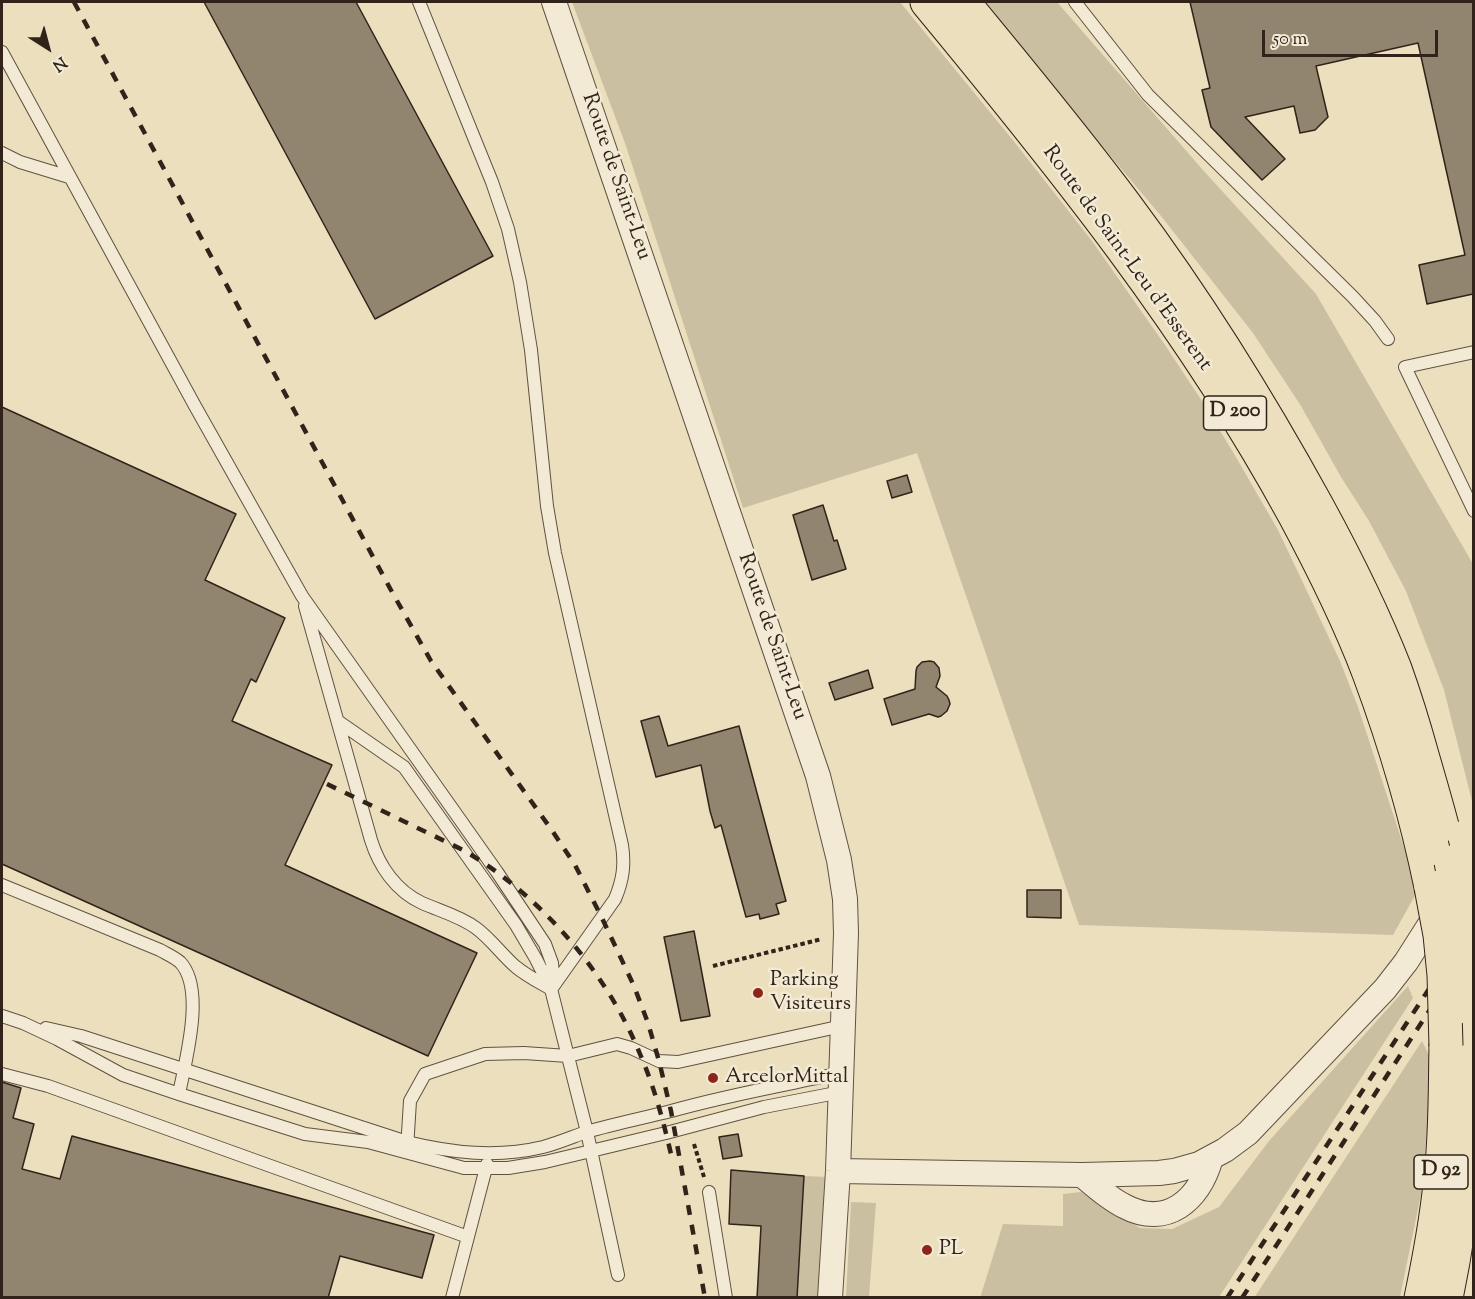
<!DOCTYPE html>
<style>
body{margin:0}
#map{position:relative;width:1475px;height:1299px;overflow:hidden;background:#ebdfbe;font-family:"Sorts Mill Goudy",serif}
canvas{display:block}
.frame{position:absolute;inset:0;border:3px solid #312319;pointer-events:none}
.north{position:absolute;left:18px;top:18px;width:60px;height:60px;-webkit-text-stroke:4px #f2ead5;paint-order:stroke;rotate:144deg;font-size:16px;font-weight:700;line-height:24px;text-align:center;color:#312319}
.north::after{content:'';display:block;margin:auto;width:21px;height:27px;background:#312319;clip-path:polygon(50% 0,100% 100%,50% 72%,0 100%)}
.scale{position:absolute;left:1262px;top:30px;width:176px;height:27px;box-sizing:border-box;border:3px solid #312319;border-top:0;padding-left:8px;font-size:18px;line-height:21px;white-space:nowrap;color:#312319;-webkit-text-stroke:4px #f2ead5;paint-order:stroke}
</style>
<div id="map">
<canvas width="1475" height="1299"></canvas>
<div class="frame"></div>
<div class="north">N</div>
<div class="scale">50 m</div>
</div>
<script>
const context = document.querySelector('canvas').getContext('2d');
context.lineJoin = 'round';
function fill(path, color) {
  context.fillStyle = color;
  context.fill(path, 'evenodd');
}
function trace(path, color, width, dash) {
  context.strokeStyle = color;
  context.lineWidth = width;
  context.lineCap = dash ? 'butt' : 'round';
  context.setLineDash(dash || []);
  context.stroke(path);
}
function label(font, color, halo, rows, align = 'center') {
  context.font = font + ' "Sorts Mill Goudy",serif';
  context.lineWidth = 5;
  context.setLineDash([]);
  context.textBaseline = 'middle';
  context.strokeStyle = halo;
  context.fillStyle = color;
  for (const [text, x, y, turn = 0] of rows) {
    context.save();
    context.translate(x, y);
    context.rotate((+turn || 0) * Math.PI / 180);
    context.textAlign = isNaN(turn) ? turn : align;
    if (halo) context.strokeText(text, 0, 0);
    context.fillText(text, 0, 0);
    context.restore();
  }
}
fill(new Path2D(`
 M572,2h328l116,142 76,97 73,104 35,53 33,54 45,78 62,131 18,46 60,183 -25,45 -314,-10 -162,-472 -174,55 -118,-365z
 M981,2h76l145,167 114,125 157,270v238l-1,-1 -28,-111 -38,-99 -37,-70 -28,-44 -40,-71 -48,-73 -92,-117z
 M1408,986l5,12 -194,299 -239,1 23,-74 60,2v-32l18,-2 59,36 32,1 47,-22 50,-66z
 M1422,1041l11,22 -12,131 -21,103 -146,1z
 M804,1176l24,1 -8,120 -23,1z
 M851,1202l25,1 -7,94h-23z`), '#cbbfa2');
const building = new Path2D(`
 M204,2h152l137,254 -118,63z
 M1190,2h283v292l-46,10 -8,-39 46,-10 -47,-212 -102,23 12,51 -13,13 -15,3 -6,-27 -49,11 40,42 -23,21 -51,-53 -9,-37 8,-2z
 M2,407l234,107 -31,66 80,38 -29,64 -5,-3 -19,42 100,44 -47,100 192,88 -49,103 -426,-192z
 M907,475l5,17 -20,6 -5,-17z
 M823,505l11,36 3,-1 9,29 -34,11 -19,-65z
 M930,661l4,1 5,6 1,8 -4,11 11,9 2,4 1,4 -3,7 -6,5 -3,1 -9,-3 -37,11 -8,-26 31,-10 1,-18 1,-4 5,-5z
 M868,670l5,18 -38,12 -6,-17z
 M659,716l9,30 71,-20 47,175 -10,3 3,10 -19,5 -1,-5 -13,3 -25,-92 -6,3 -5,-17 -9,-46 -45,12 -15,-56z
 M1027,890h34v28l-34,-1z
 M694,931l16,85 -29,5 -17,-84z
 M2,1082l19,6 -8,30 21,6 -12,45 38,10 12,-43 362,99 -12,43 -82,-22 -12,42h-326z
 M738,1134l4,22 -19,3 -4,-22z
 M731,1170l73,6 -7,122h-40l4,-72 -32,-2z`);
fill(building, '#92856f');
trace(building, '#312319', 1.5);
const service = new Path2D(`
 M419,2l73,180 16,47 12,53 11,68 16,156 8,47 67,292c3,20 1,35 -7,54l-63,89
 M1075,2l73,93 205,202 22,24 13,18
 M2,52l193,354 107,190 195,276 48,72 7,19 1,11 -2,15
 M2,153l18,9 49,15
 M1474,352l-69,15 69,144
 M305,606l66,234c8,26 25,51 51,63 18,8 38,13 54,25 15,11 26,27 40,39 11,9 23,15 35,22
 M339,722l65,45 112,158 20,34 15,30 36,143 31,143
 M2,885l158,65c7,4 14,7 20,12 26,27 5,100 -1,132
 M2,1016l21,7 34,16 66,36 56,19 126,40 63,8 96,26h44l37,-6 121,-29 98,-26 77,-15
 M46,1028l35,8 326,106c45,11 90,16 136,5 15,-4 29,-10 43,-15 28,-8 57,-14 85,-21 56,-16 114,-26 170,-38
 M2,1074l46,12 420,151
 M407,1149l3,-48 15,-27 60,-20 39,-1 44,3 49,-12 14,4 28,13 19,1 164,-36
 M709,1192l17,106
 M452,1298l35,-134`);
const minor = new Path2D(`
 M554,2l248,727 16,47 21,84 6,39 1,34 -8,238 -8,127
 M838,1171l244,4 77,-2 15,-2 25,-7 26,-14 23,-17 137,-144 21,-27 35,-55
 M1082,1175c13,11 26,23 42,31 43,23 75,-6 87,-48`);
const primary = new Path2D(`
 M927,2c134,162 266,326 367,512 28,52 54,104 75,159 26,70 47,141 62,214
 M963,2c55,67 111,134 163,204 71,95 134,196 191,300 29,53 56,107 78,163 10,28 19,57 27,86 10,35 21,71 29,107
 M1421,1298c8,-38 15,-76 19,-114 6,-46 5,-92 6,-138
 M1446,1298c20,-96 28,-193 23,-290`);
trace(service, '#605242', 14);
trace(minor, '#605242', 26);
trace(primary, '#312319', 35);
trace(new Path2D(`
 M713,966l109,-27
 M694,1144l10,33`), '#312319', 4, [4.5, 3]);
trace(service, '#f2ead5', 12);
trace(minor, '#f2ead5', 24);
trace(primary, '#ebdfbe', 33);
trace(new Path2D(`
 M74,2l318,590 39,69 120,168 24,36 27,53 32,68 14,37 11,38 12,50 34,187
 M327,784l136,66c76,44 144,122 177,204 14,32 23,66 31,100
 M1227,1298l247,-378
 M1242,1298l232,-356`), '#312319', 4.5, [10, 10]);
const primaryBridge = new Path2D(`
 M1465,837l9,42
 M1451,862l12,69 6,77
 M1431,887l9,48 4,40 2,71`);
trace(primaryBridge, '#312319', 35, []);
trace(primaryBridge, '#ebdfbe', 33);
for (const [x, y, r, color] of [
 [758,993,6,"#8f2418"],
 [713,1078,6,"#8f2418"],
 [927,1250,6,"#8f2418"]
]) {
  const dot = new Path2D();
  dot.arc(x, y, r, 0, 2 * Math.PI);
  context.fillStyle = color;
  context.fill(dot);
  trace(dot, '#f2ead5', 2);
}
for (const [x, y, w] of [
 [1235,413,63],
 [1441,1172,54]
]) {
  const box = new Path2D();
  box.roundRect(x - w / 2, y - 17, w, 34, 4.5);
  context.fillStyle = '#f2ead5';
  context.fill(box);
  trace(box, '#312319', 1.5);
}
label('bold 20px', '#312319', null, [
 ["D 200",1235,413],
 ["D 92",1441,1172]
]);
label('21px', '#312319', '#f2ead5', [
 ["Route de Saint-Leu",615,177,71],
 ["Route de Saint-Leu d'Esserent",1126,259,54],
 ["Route de Saint-Leu",771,637,71]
]);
label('21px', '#312319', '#f2ead5', [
 ["Parking",770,981],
 ["Visiteurs",770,1005],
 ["ArcelorMittal",725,1078],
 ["PL",939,1250]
], 'left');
</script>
